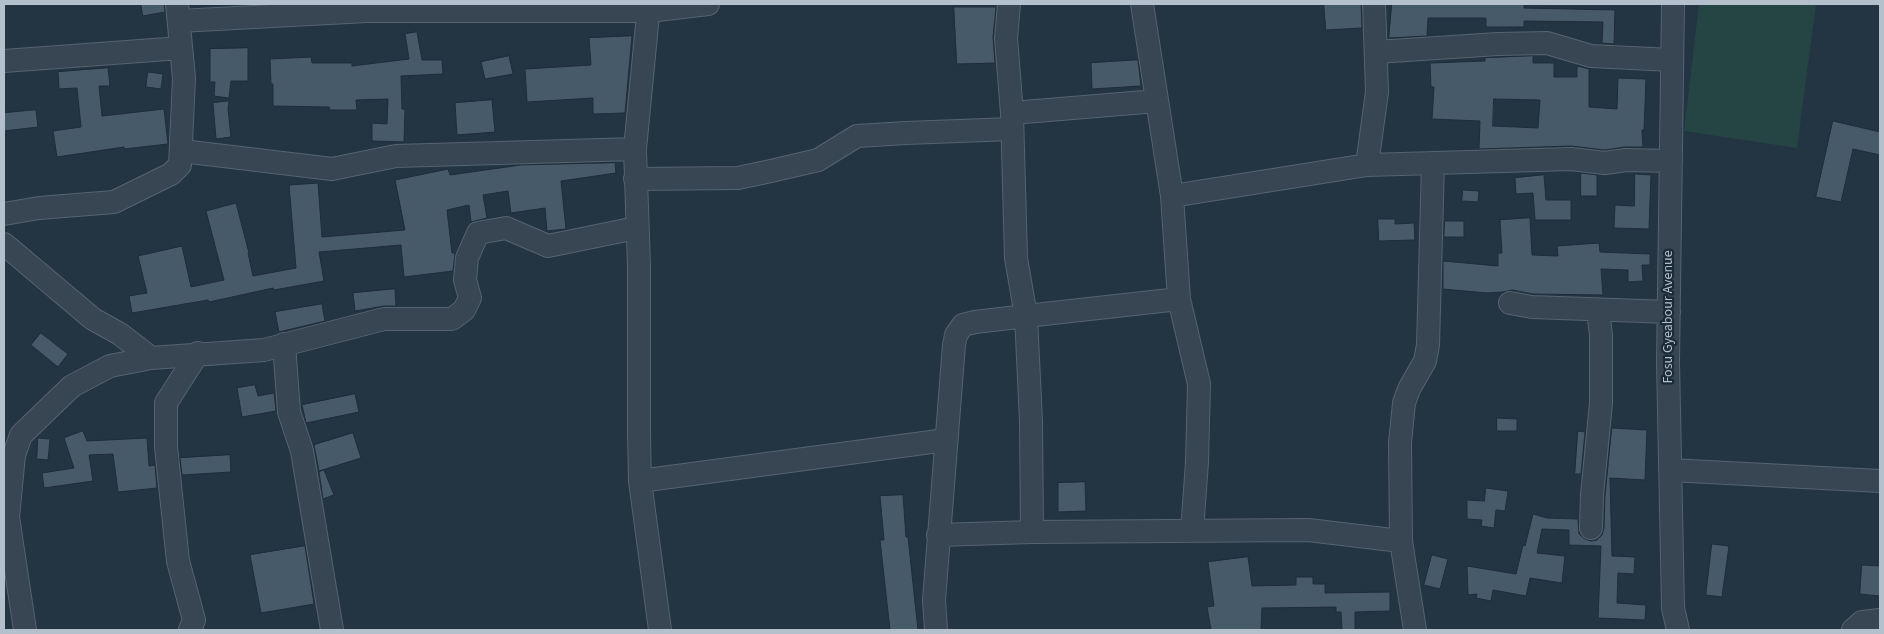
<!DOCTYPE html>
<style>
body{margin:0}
#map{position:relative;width:1884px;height:634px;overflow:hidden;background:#233443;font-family:"Source Sans 3",sans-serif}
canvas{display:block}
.frame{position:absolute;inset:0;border:5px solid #b5c0cd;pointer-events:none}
</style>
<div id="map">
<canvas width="1884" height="634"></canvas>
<div class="frame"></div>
</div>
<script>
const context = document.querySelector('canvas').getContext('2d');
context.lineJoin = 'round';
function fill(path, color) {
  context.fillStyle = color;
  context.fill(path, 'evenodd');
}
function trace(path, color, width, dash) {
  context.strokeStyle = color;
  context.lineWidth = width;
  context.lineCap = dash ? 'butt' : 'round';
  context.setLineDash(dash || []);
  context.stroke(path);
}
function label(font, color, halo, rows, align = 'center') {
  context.font = font + ' "Source Sans 3",sans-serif';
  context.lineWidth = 4.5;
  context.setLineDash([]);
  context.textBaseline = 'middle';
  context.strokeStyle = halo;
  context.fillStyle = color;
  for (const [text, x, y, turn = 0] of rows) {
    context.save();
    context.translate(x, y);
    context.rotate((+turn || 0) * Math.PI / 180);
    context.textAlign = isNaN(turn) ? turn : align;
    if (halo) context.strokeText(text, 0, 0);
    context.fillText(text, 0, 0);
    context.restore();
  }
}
fill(new Path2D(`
 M1699,4h117l-19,144 -113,-17z`), '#254444');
const building = new Path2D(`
 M141,4h23l1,8 -22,4z
 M1324,4h37l1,24 -36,2z
 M1392,4h132v4l91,2 -1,34 -12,-1 1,-21 -79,-1v6h-38v-9h-58l-1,18 -38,2z
 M954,7h42l-3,30 2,26 -38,1z
 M417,32l5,28h20l1,14 -42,2 1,33h3l-1,33 -32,-1v-18l15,1 1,-25 -32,1 1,10h-27l-1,-3 -56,-1v-22h-2l-1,-25 41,-2 1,6h40v3l57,-7 -4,-25z
 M632,36l-7,77 -32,1v-16l-66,4 -2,-33 66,-4 -2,-27z
 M248,48v33h-17l-2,17 -15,-2 1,-14h-5v-33z
 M509,56l4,18 -28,5 -4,-17z
 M1533,56v7h21v14h23v-11l12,3v38l28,2 1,-31 28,1 -2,51h-2l1,17h-19l-19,3 -34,-4 -92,3 1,-28 -48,-2 2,-32h-3l-1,-24 55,-2v-3zM1494,99l46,1 -2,28 -45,-2z
 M1138,60l3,26 -49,3 -1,-26z
 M108,68l2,18h-11l3,30 62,-7 4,35 -44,5v-2l-67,10 -4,-26 28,-4 -4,-39 -18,1 -1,-17z
 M148,72l15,2 -2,15 -15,-2z
 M492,100l3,32 -38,3 -2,-32z
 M229,101l-1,8 3,28 -15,2 -3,-36z
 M36,110l2,17 -34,4v-18z
 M1833,121l47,11v23l-27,-6 -12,53 -25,-5z
 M615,163l1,10 -55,8 5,48 -19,2 -2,-23 -34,5 -3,-22 -25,4 4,23 -16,4 -2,-17 -22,5 5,43h3l-2,18 -49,6 -3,-32 -82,7 5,29 -50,9 -1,-2 -64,14 -1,-2 -76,13 -3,-17 18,-3 -9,-37 44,-10 9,41 33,-7 -18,-69 30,-8 13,50h-1l5,23 43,-8 -7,-83 29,-2 4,54 83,-7 -10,-50 53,-11 2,6 71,-10z
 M1581,173l16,2v21h-16z
 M1635,174l16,1 -2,54 -35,-1 1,-23 19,1z
 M1544,175l2,25h25v20h-36l-2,-27 -17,1 -1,-16z
 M1463,190l16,1 -1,11 -16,-1z
 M1530,218l2,37 26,1 -1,-10 42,-3 1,9 50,2v11h-8l1,16 -15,1v-12l-27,-1 2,26 -70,-1 -21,-4 -9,2 -16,1 -44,-4v-28l55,5v-13h4l-2,-33z
 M1378,219h17v5l19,-1 1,17 -36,1z
 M1445,221h19v16h-20z
 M395,289l1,17h-12l-29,5 -2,-18z
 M322,304l3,17 -46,11 -4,-20z
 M41,333l27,21 -10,13 -27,-22z
 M255,385l3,11 16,-3 2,18 -34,6 -5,-29z
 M355,394l4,18 -53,11 -4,-18z
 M1497,418l20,1v12h-20z
 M1612,428l35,2 -2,50 -35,-2 2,78 23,1 -1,17 -16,-1 -1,30 29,2 -1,15 -47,-2 3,-72 -32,-1v-15l-27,-1 -5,24 28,3 -3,27 -32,-5 -4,18 -33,-6 -2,11 -15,-3 1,-4 -9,1 -1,-29 49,8 7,-29 2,1 8,-32 14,4 31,1 1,15 6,5 6,2 6,-1 5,-5 2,-7 1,-32z
 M83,431l4,10 60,-3 2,28 6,-1 2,23 -39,4 -5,-38 -24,1 4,26 -49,7 -2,-15 32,-5 -10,-30z
 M1578,431l7,1 -4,42h-6z
 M353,433l8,25 -42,13 -5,-26z
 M38,438l12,1 -2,21 -11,-1z
 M230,455l1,17 -49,3 -2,-17z
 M324,470l10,25 -11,4 -4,-27z
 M1085,482l1,29 -28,1v-29z
 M1486,488l22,3 -3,20 -9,-1 -2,18 -13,-2 1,-6 -15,-1v-19l17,1z
 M903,495l3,42h2l10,93h-28l-10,-90h4l-4,-44z
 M1712,544l17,2 -7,51 -16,-2z
 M305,546l9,58 -53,9 -11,-58z
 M1432,555l16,4 -8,30 -16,-4z
 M1248,557l4,29 44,-1v-8h17v7h12v9l65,-1v19l-35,1v18h-13l-1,-18h-5v-5l-74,1 -1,22h-50l-4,-23 7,-1 -6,-44z
 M1862,565l18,1v30l-20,-2z`);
fill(building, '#475a6a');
trace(building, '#1f2d3a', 1);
const minor = new Path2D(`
 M649,4l-14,145 4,117v168l1,47 20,149
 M1009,4l-3,34 6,75 4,145 10,58 5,105 1,111
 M1142,4l30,192 7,103 20,85 -2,78 -5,69
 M1673,4l-5,358 5,246 5,22
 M179,21l188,-10h282l59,-7
 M1376,52l122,-8 49,-1 44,13 81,4
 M4,61l177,-13
 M1012,113l145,-12
 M182,151l150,18 64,-13 239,-7
 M1367,165l10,-73 -3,-88
 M635,179l103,-1 33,-7 47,-11 39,-24 49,-3 106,-4
 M1172,196l195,-31 204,-6 34,4 21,-3 45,1
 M4,214l35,-6 75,-6 57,-28 9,-9 4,-87 -7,-74
 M4,244l89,75 27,15 31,24
 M1510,303l22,4 137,5
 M284,344l5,68 13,39 30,179
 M1670,470l210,11
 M640,481l306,-41
 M1591,528l1,-33 9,-92v-68l-3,-24
 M938,535l94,-3 276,-2 93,11
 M25,630l-17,-113 6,-62 7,-20 51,-49 38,-20 41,-8 113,-8 120,-31h68l12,-9 6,-12 -5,-18 2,-22 11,-25 28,-5 42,18 88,-18
 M190,630l4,-10 -16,-59 -12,-114v-44l32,-50
 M936,630l-2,-30 20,-255 2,-10 7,-10 12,-3 51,-6 153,-17
 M1415,630l-14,-89 -1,-98 4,-40 5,-14 16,-28 3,-16 5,-181
 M1853,630l9,-8 18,-2`);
trace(minor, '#566370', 24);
trace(minor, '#384653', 22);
label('14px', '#b5c0cd', '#1c2b38', [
 ["Fosu Gyeabour Avenue",1669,317,-90]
]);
</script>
